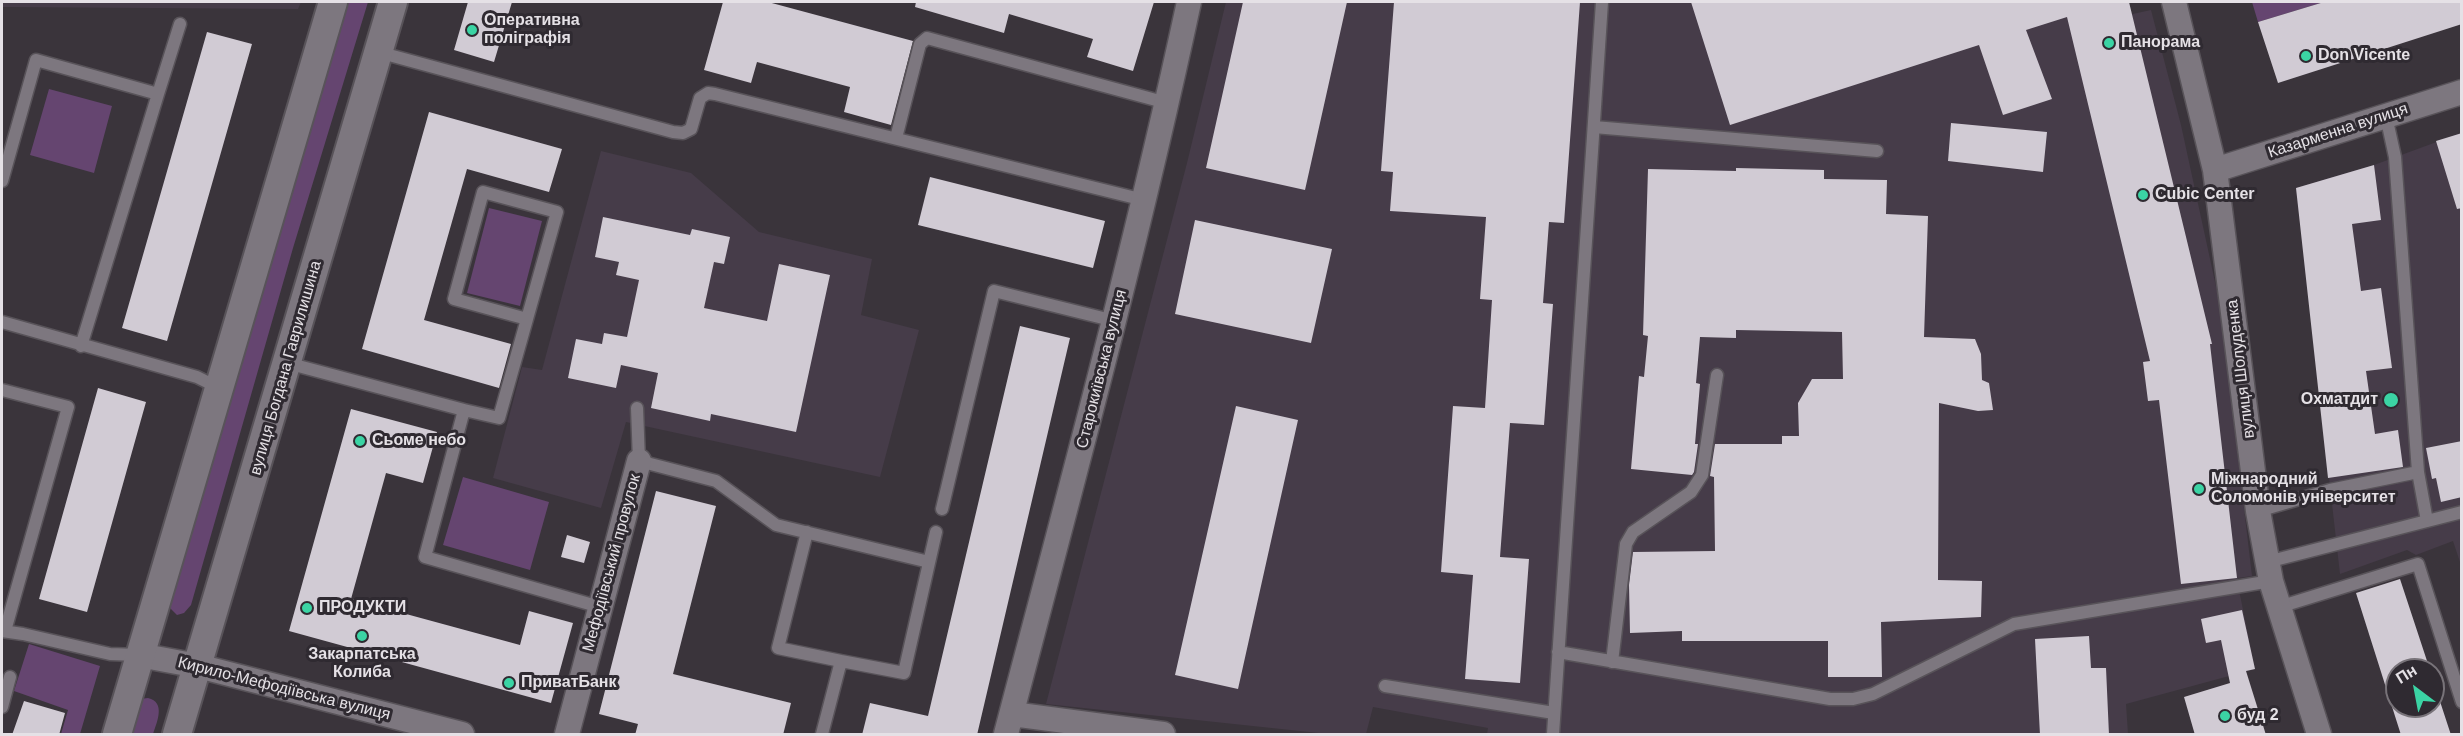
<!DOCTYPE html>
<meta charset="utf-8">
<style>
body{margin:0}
#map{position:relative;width:2463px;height:736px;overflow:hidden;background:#3a343b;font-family:Helvetica,sans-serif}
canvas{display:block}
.frame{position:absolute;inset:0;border:3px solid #e5e1e6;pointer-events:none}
.north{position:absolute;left:2385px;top:658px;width:60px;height:60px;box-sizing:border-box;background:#2f2a31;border:2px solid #787379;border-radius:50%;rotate:328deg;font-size:16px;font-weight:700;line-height:24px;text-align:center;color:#e5e1e6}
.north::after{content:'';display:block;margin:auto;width:21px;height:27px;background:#3bd4a4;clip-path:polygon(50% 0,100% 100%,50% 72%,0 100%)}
</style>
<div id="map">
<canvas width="2463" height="736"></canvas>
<div class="frame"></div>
<div class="north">Пн</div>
</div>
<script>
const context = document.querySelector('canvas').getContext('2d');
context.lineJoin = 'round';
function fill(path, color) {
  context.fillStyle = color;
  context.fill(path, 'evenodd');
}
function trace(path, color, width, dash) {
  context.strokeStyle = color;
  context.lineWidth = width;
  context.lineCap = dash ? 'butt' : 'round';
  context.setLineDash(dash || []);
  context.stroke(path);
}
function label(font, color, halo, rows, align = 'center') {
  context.font = font + ' Helvetica,sans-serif';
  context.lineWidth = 6;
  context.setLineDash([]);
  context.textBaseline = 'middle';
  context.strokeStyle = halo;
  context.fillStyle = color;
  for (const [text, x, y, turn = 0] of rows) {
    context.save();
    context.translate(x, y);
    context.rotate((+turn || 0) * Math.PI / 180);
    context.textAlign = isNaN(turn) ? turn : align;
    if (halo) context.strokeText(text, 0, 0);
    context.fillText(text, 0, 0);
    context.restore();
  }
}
fill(new Path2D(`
 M2,2h299l-3,7 -296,-2z
 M1226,2h899l3,13 23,-5 30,115 39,180 32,271 -14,2v7l17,84 -129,35 2,30h-641l1,-6 -115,-21 -7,27h-38l-282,-30 141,-541z
 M2461,133v432l-8,-24 -37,14 -9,-5 -67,24 -44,-386 78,-23z
 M601,151l90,22 68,59 113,27 -11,56 58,15 -39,147 -254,-55 -25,86 -108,-30 29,-111 20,3z`), '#463c49');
fill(new Path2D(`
 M342,2h26l-75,246 -102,357 -7,8 -7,2 -9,-9z
 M2252,2h72l-66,20z
 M49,89l63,17 -18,67 -64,-18z
 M489,208l53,13 -22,85 -53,-13z
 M463,477l86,25 -19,68 -87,-25z
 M29,644l71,22 -20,68h-19l7,-24 -54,-19z
 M148,698c18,4 9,24 5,36h-28l15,-35z`), '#654570');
fill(new Path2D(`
 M468,2h44l-18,60 -40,-12z
 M723,2h45l145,39 -22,84 -47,-13 6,-25 -93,-25 -6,21 -47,-13z
 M916,2h238l-21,69 -46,-14 6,-18 -84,-25 -5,19 -89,-26z
 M1243,2h104l-42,188 -99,-22z
 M1394,2h186l-16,221 -15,-1 -6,81 10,1 -9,121 -34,-2 -10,134 29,2 -9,124 -55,-4 8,-104 -32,-3 12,-166 32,2 7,-108 -12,-1 6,-82 -96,-6 3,-39 -12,-1z
 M1691,2h438l83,342h-2l27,234 -56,6 -22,-184 -11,1 -5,-39 7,-1 -83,-344 -41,13 26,69 -49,16 -24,-70 -249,80z
 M2324,2h138v22l-184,59 -20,-61z
 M207,32l45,12 -85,297 -45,-13z
 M429,112l133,37 -13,43 -82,-23 -43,151 87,24 -12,44 -137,-39z
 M1951,123l96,9 -4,40 -95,-11z
 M2462,133v75l-5,1 -21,-68z
 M2374,165l7,55 -29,4 9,67 20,-3 11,80 -26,3 9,63 23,-4 5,37 -75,11 -32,-290z
 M1736,168l88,2v9l63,1 -1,34 42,2 -4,121 51,2 6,15 1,26 7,3 4,27 -15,1 -39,-8 -1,177 44,1 -1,36 -100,5 1,55h-54v-36h-146v-10l-52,2 -1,-48 4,-33 82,-1 -1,-74 -4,-1 5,-32h67v-8h17l-1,-33 14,-24h31l-1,-47 -106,-2v8l-36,-1 -4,46 4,1 -5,60h3l-4,28 -2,3 -61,-6 8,-93 5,1 4,-41 -5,-1 5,-166 88,2z
 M930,177l175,44 -12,47 -175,-43z
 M603,217l87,18 2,-6 38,8 -6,27 -10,-2 -10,46 63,13 12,-57 51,11 -34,157 -85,-18 -1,7 -59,-13 7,-35 -37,-8 -5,23 -48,-10 8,-39 26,5 2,-11 23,4 12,-57 -23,-5 3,-13 -24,-5z
 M1195,220l137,29 -21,94 -136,-29z
 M1020,326l50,12 -93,397h-115l8,-32 58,13z
 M98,388l48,14 -59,210 -48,-13z
 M1236,406l62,14 -60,269 -63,-14z
 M351,409l86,23 -14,51 -37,-10 -35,126 169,46 9,-34 44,12 -22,80 -262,-72z
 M2462,441v56l-21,5 -5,-24 -4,1 -6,-31z
 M656,491l60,15 -43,168 118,29 -8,32h-148l3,-11 -39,-10z
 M567,535l23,7 -6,21 -23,-6z
 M2400,579l30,91h-33v36h36v-26l18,55h-50l-45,-142z
 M2242,610l13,59 -9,2 20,64h-71l-11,-38 46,-14 -9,-43 -15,3 -5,-24z
 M2089,636l2,32h15l3,67h-69l-5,-96z
 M24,701l41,12 -6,22h-47z`), '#d1cbd4');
const service = new Path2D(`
 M378,52l295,80 10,1 8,-4 9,-31 8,-5 7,1 429,106
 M158,94l22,-70
 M2386,116l9,41 23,315 9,49
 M1594,127l283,24
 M896,138l24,-94 7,-6 240,65
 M2,181l34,-121 122,34 -77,252
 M2,322l195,55 22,11
 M287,363l177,47 -39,147 175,50
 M2,390l66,17 -63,224
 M637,408l2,53 77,20 60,44 153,37
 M464,410l35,8 28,-99 -73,-20 29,-107 74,20 -30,107
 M942,509l52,-218 121,30
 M2258,511l72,-21 88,-18
 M807,532l-29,116 63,13
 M2267,562l195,-50
 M2279,607l139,-43 44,138
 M2,631l21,3 87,20 29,1
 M1558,652l272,47h23l20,-5 141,-70 257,-43
 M1612,662l14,-118 7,-12 58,-40 11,-17 15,-100
 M1385,686l169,27
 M2,707l8,-30
 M822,734l19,-73 63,12 32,-141
 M1553,734l49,-732`);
const minor = new Path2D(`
 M2174,2l41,168 43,341 13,70 48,153
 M2215,170l247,-78
 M139,655l59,11 264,68
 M1012,714l151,20
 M567,734l72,-273
 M1006,734c64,-243 130,-486 183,-732`);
const tertiary = new Path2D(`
 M117,734l216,-732
 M177,734l216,-732`);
trace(service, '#585359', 15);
trace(minor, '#585359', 27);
trace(tertiary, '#585359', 32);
trace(service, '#7d777f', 12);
trace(minor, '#7d777f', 24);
trace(tertiary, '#7d777f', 28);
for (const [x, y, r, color] of [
 [472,30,6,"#3bd4a4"],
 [2109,43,6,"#3bd4a4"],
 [2306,56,6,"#3bd4a4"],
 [2143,195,6,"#3bd4a4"],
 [2391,400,8,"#3bd4a4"],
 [360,441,6,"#3bd4a4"],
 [2199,489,6,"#3bd4a4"],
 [307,608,6,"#3bd4a4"],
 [362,636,6,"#3bd4a4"],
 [509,683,6,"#3bd4a4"],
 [2225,716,6,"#3bd4a4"]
]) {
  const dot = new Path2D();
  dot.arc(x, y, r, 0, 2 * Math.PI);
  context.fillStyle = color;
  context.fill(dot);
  trace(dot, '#2f2a31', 2);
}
label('bold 16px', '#e5e1e6', '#2f2a31', [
 ["Оперативна",484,21],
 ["поліграфія",484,39],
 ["Панорама",2121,43],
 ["Don Vicente",2318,56],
 ["Cubic Center",2155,195],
 ["Охматдит",2378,400,"right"],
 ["Сьоме небо",372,441],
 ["Міжнародний",2211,480],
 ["Соломонів університет",2211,498],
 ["ПРОДУКТИ",319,608],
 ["Закарпатська",362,655,"center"],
 ["Колиба",362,673,"center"],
 ["ПриватБанк",521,683],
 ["буд 2",2237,716]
], 'left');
label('16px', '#e5e1e6', '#2f2a31', [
 ["Казарменна вулиця",2338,131,-18],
 ["вулиця Богдана Гаврилишина",286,368,-74],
 ["Старокиївська вулиця",1102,369,-76],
 ["вулиця Шолуденка",2241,369,-97],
 ["Мефодіївський провулок",612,563,-75],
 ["Кирило-Мефодіївська вулиця",284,689,14]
]);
</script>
